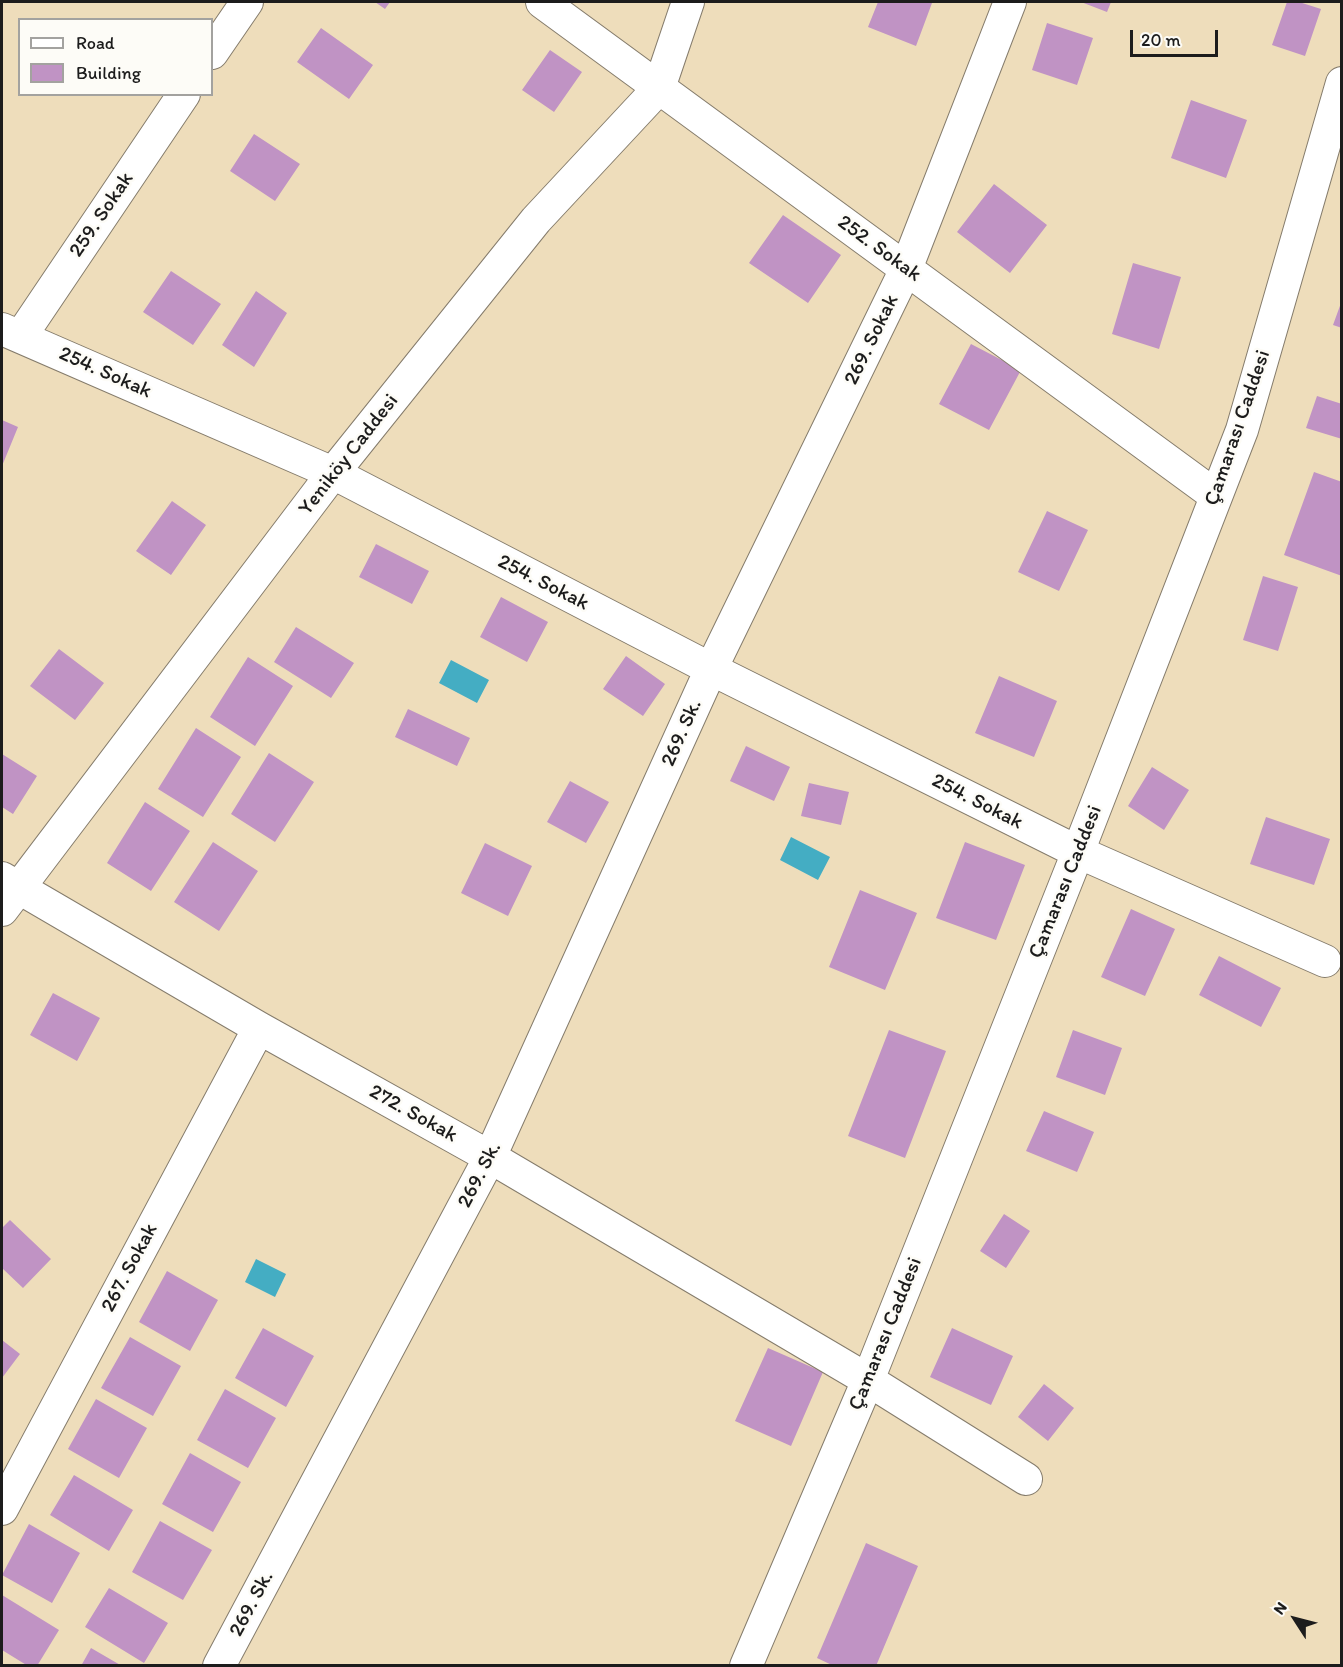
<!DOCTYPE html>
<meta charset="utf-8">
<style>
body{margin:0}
#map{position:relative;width:1343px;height:1667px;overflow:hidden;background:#edb;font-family:Itim,sans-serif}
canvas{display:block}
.frame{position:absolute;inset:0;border:3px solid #1c1c1c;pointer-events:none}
.legend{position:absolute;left:18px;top:18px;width:195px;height:78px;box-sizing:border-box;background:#fdfcf7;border:2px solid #a3a29f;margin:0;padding:8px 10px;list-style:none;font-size:18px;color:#1c1c1c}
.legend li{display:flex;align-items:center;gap:12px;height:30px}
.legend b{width:30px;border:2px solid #a3a29f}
.north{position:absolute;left:1265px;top:1589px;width:60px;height:60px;-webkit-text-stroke:4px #fdfcf7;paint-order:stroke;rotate:306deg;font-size:16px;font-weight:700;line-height:24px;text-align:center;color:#1c1c1c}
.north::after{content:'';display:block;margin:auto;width:21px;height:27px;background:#1c1c1c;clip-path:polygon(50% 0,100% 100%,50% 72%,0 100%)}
.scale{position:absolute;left:1130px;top:30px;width:88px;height:27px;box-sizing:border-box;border:3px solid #1c1c1c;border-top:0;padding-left:8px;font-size:18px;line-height:21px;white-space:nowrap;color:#1c1c1c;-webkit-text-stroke:4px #fdfcf7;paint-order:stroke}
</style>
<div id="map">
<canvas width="1343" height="1667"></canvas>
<div class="frame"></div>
<ul class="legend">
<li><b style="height:8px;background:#fff"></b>Road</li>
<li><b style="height:16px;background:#c093c4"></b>Building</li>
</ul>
<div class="north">N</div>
<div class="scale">20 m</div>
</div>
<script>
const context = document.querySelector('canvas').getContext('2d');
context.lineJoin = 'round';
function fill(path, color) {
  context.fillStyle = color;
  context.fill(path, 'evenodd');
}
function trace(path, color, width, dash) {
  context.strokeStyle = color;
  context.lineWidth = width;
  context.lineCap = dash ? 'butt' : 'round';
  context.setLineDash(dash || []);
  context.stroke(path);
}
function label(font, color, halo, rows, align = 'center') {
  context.font = font + ' Itim,sans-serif';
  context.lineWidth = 5;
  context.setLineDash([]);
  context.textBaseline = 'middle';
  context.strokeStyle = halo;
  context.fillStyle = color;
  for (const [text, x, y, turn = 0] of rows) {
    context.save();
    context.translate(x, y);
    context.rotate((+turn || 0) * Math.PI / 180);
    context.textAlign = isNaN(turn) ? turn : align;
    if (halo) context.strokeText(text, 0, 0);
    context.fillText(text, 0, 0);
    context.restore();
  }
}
fill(new Path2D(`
 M451,660l38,20 -12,23 -38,-20z
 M791,837l39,20 -12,23 -38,-20z
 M256,1259l30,15 -11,23 -30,-15z`), '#44adc3');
fill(new Path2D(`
 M375,2h15l-5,7z
 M878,2h49l5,1 -16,43 -48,-19z
 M1081,2h30l-4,10z
 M1287,2h12l22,7 -16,47 -33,-11z
 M1047,23l46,15 -16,47 -45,-15z
 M321,28l52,37 -24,34 -52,-37z
 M550,50l32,22 -28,40 -32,-22z
 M1191,100l56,20 -21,58 -55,-20z
 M254,134l46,30 -25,37 -45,-30z
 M994,184l53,41 -37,48 -53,-41z
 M783,215l58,40 -33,48 -59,-40z
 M1133,263l48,14 -22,72 -47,-15z
 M171,271l50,33 -28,41 -50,-33z
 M256,291l31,22 -33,54 -32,-22z
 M1341,303h1v25l-9,-3z
 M971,344l50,26 -32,60 -50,-26z
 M1317,396l25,8v35l-36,-11z
 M2,420l16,7 -16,39z
 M1314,472l28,10v94l-58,-21z
 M172,501l34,24 -35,50 -35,-24z
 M1047,511l41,19 -29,61 -41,-19z
 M376,544l53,27 -17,33 -53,-27z
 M1263,576l35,11 -20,64 -35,-11z
 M501,597l47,25 -21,40 -47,-25z
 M296,627l58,36 -23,35 -57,-36z
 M59,649l45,34 -29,37 -45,-34z
 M626,656l39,28 -22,32 -40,-27z
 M248,657l45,29 -38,60 -45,-29z
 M999,676l58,25 -23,56 -59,-24z
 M408,709l62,29 -13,28 -62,-29z
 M196,728l45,29 -38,60 -45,-28z
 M746,746l44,21 -16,34 -44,-20z
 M269,753l45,29 -39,60 -44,-28z
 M2,754l35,22 -24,38 -11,-7z
 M1152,767l37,23 -25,40 -36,-24z
 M570,781l39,21 -23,41 -39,-21z
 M809,783l40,9 -8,33 -40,-9z
 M145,802l45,29 -39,60 -44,-28z
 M1266,817l64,22 -16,46 -64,-21z
 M213,842l45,29 -39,60 -45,-29z
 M965,842l60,23 -29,75 -60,-22z
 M485,843l47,23 -24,50 -47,-23z
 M860,890l57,23 -32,77 -56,-23z
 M1131,909l44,20 -30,67 -44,-19z
 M1219,956l62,32 -20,39 -62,-32z
 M53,993l47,25 -23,43 -47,-26z
 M889,1030l57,21 -41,107 -57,-22z
 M1073,1030l49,18 -17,47 -49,-18z
 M1044,1111l50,21 -17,40 -51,-21z
 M1004,1214l26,17 -24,37 -26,-17z
 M10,1220l41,39 -28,29 -21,-20v-40z
 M167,1271l51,29 -28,51 -51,-29z
 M263,1328l51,28 -28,51 -51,-29z
 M952,1328l61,28 -22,49 -61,-28z
 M130,1337l51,29 -28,50 -52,-28z
 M2,1340l18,14 -18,24z
 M768,1348l55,24 -32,74 -56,-25z
 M1044,1384l30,24 -26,33 -30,-24z
 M225,1389l51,29 -28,50 -51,-28z
 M96,1399l51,29 -28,50 -51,-29z
 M190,1453l51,29 -28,50 -51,-28z
 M74,1475l59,35 -24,41 -59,-36z
 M160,1521l52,29 -29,50 -51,-28z
 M29,1524l51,29 -28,50 -50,-28z
 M866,1543l52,23 -42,100h-42l-17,-8z
 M109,1588l59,35 -24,40 -59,-36z
 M2,1595l57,35 -22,36h-9l-26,-16z
 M91,1648l31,18h-41z`), '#c093c4');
const minor = new Path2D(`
 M542,2l674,494
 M212,53l35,-51
 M2,329l331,144 378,196 367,183 247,109
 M21,336l163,-242
 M2,878l257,150 231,129 378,223 158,99
 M2,910l331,-437 203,-253 123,-132 29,-86
 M2,1509l257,-481
 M219,1666l271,-509 221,-488 195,-400 104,-267
 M746,1666l122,-286 210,-528 164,-422 100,-347`);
trace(minor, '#857c6c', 34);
trace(minor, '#fff', 32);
label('21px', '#1c1c1c', '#fdfcf7', [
 ["259. Sokak",102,215,-56],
 ["252. Sokak",879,249,36],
 ["269. Sokak",872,340,-64],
 ["254. Sokak",105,373,24],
 ["Çamarası Caddesi",1238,428,-71],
 ["Yeniköy Caddesi",349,455,-52],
 ["254. Sokak",543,583,27],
 ["269. Sk.",682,733,-66],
 ["254. Sokak",977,802,27],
 ["Çamarası Caddesi",1066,882,-68],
 ["272. Sokak",413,1114,29],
 ["269. Sk.",480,1175,-63],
 ["267. Sokak",130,1268,-62],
 ["Çamarası Caddesi",886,1334,-68],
 ["269. Sk.",252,1604,-62]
]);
</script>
